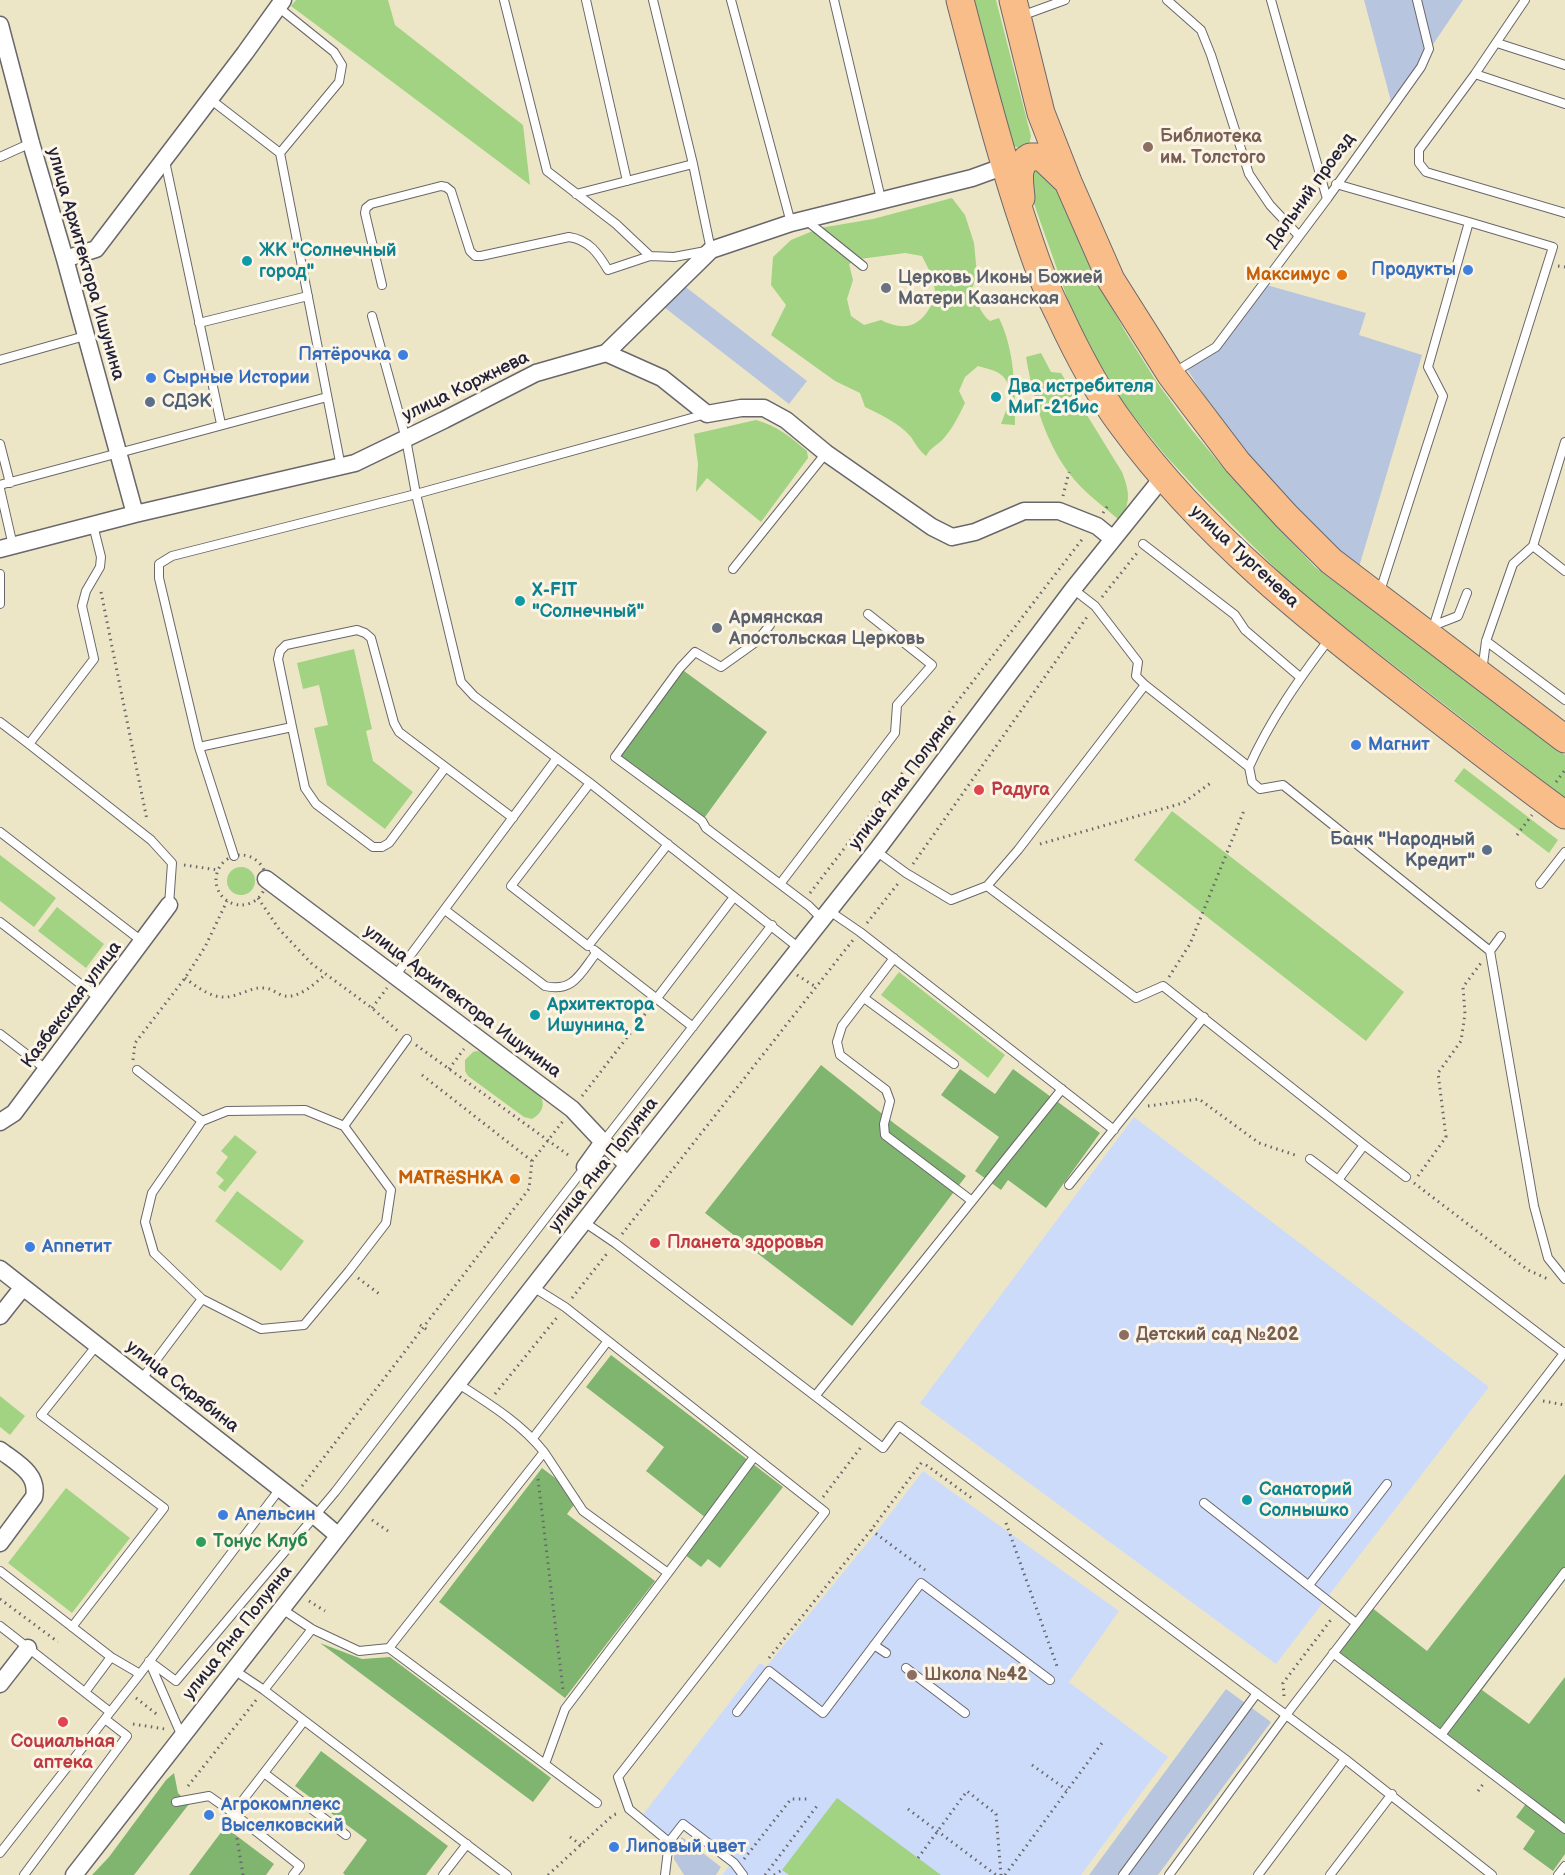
<!DOCTYPE html>
<meta charset="utf-8">
<style>
body{margin:0}
canvas{display:block;background:#ede6c6}
</style>
<canvas width="1565" height="1875"></canvas>
<script>
const context = document.querySelector('canvas').getContext('2d');
context.lineJoin = 'round';
function fill(path, color) {
  context.fillStyle = color;
  context.fill(path, 'evenodd');
}
function trace(path, color, width, dash) {
  context.strokeStyle = color;
  context.lineWidth = width;
  context.lineCap = dash ? 'butt' : 'round';
  context.setLineDash(dash || []);
  context.stroke(path);
}
function label(font, color, halo, rows, align = 'center') {
  context.font = font + ' "Balsamiq Sans",sans-serif';
  context.lineWidth = 6;
  context.setLineDash([]);
  context.textBaseline = 'middle';
  context.strokeStyle = halo;
  context.fillStyle = color;
  for (const [text, x, y, turn = 0] of rows) {
    context.save();
    context.translate(x, y);
    context.rotate((+turn || 0) * Math.PI / 180);
    context.textAlign = isNaN(turn) ? turn : align;
    if (halo) context.strokeText(text, 0, 0);
    context.fillText(text, 0, 0);
    context.restore();
  }
}
fill(new Path2D(`
 M1134,1117l355,270 -213,277 -356,-261z
 M923,1471l196,140 -50,71 99,75 -87,118h-359l7,-9 -46,-35 -13,16 -32,-26 122,-158 6,4 111,-136z`), '#ccdbfa');
fill(new Path2D(`
 M1364,0h99l-71,105z
 M678,281l129,100 -18,23 -129,-100z
 M1263,284l103,29 -7,22 63,20 -63,212 -17,-14 -70,-70 -50,-61 -37,-56 31,-19z
 M1226,1689l45,33 -113,153h-69z
 M682,1837l39,30 -5,8h-32l-10,-16 1,-12z`), '#b8c5de');
fill(new Path2D(`
 M296,0h92l7,25 128,100 7,60 -239,-179z
 M973,0h23l35,136 -2,9 -8,4 -9,-4z
 M1047,166l54,122 25,45 30,48 35,48 39,47 85,91 250,188v43l-267,-207 -95,-95 -38,-41 -41,-51 -28,-46 -26,-52 -45,-128 1,-8z
 M952,198l13,17 9,28 3,31 -6,18c8,10 9,22 19,29l9,-3c16,33 16,71 16,107l-14,-1c6,-15 16,-38 -1,-50 -5,-4 -16,-6 -22,-8l-13,11 -6,14 6,12c-6,12 -12,25 -21,35 -7,8 -12,8 -18,18 -7,-6 -10,-11 -15,-19 -12,-14 -30,-22 -46,-30l-5,-14 -25,-12 -64,-46 15,-30 -15,-20 2,-28 18,-17 29,-12 53,-9zM905,253l17,3c6,12 14,26 13,40 0,4 -4,9 -6,13 -12,20 -28,21 -48,11l-17,5 -13,-9 -4,-17 6,-19 -4,-16 11,-5z
 M1041,353l10,19 10,1 61,99c7,18 10,31 -3,48 -12,-11 -26,-21 -38,-33 -34,-35 -47,-84 -55,-130z
 M756,420c22,6 34,17 51,31l1,7 -47,64 -54,-44 -11,14 2,-28 -4,-30z
 M354,649l18,80 -6,2 7,30 40,31 -28,37 -58,-44 -13,-57 14,-3 -9,-40 -16,4 -6,-26z
 M1464,768l94,72 -9,13 -95,-72z
 M1172,811l232,181 -38,49 -232,-181z
 M0,855l56,43 -22,29 -34,-26z
 M227 881a14 14 0 1 1 28 0a14 14 0 1 1-28 0Z
 M57,907l47,37 -18,24 -48,-37z
 M899,972l106,83 -17,23 -107,-83z
 M477,1051l6,1 57,43c6,10 2,18 -8,24l-8,-2 -56,-41 -3,-5v-11l8,-8z
 M235,1135l22,17 -32,40 -7,-5 6,-7 -8,-7 12,-16 -7,-6z
 M237,1191l67,50 -23,30 -66,-50z
 M0,1396l25,20 -15,19 -10,-8z
 M66,1488l64,50 -58,75 -64,-50z
 M837,1798l104,77h-152l-7,-5z`), '#a1d382');
fill(new Path2D(`
 M680,668l87,64 -65,89 -87,-64z
 M821,1065l74,59 71,52 -114,150 -147,-113z
 M960,1069l35,25 18,-25 87,64 -54,75 -38,-28 -7,10 -26,-19 24,-34 -58,-42z
 M611,1355l172,132 -63,81 -12,-9 -7,8 -21,-16 26,-33 -60,-47 18,-24 -78,-60z
 M542,1468l38,29 -13,17 88,67 -90,117 -126,-96z
 M1565,1474v105l-83,111 47,34 36,-47v177l-12,17 -30,-22 12,-18 -19,-14 15,-20 -194,-147 34,-43 56,44z
 M320,1643l42,16 28,-2 161,121 -18,24z
 M321,1751l127,95 -22,29h-81l-2,-2 24,-33 -72,-54z
 M174,1773l4,20 11,11 -55,71h-42l17,-18 57,-77z
 M225,1827l49,37 -8,11h-77z`), '#80b570');
const lane = new Path2D(`
 M504,0l43,171 69,53 34,32
 M586,0l41,181
 M653,0l40,164
 M731,0l60,223
 M834,0l47,199
 M1167,0l34,30 10,25 38,119 21,31 29,31
 M1271,0l56,199
 M1525,0l-50,74 -56,76v13l7,9 139,41
 M278,7l56,45 8,13 -3,17 -59,71 61,314
 M1021,16l44,-16
 M1497,43l68,22
 M1475,74l90,30
 M210,99l70,54
 M0,157l31,-14
 M165,161l56,263
 M1336,184l133,38
 M807,221l56,45
 M382,285l-17,-72 1,-5 5,-4 70,-18 5,1 5,4 19,60 5,5h6l88,-19c20,3 29,16 39,33l42,-14 24,1 37,-7 -18,-86 -117,30
 M372,316l34,123 10,55 45,188 13,14 116,87 209,165
 M199,323l109,-27
 M0,360l85,-24
 M1173,373l43,-26 111,-148 94,-132 8,-18 -12,-49
 M0,444l10,39
 M0,485l327,-88
 M0,489l13,57
 M93,525l8,32 -1,10 -14,24 -4,15 12,53 -65,85 122,96 21,23 -3,42
 M1143,544l92,71 10,15 55,47
 M1533,546l32,25
 M733,569l93,-116
 M0,574v30
 M1073,589l22,17 43,56 -2,14 9,9 104,82 3,15 8,7 23,-4 207,166
 M1377,591l5,-6 61,-189 -15,-29 41,-145 84,25 -121,384
 M770,625l-14,17 -35,25 -26,-15 -15,16 -65,89 87,64 4,7 103,78 13,13
 M1435,625l23,-9 9,-23
 M1486,641l79,59
 M1482,672l4,-31 27,-77 20,-18 32,-104
 M0,722l29,22
 M292,727l13,61 11,16 57,43h9l7,-4 56,-75
 M199,747l93,-20 -14,-68 2,-8 6,-6 71,-15 8,3 6,5 23,85 5,9 114,86
 M1249,767c21,-47 50,-88 81,-129
 M590,783l-79,103 77,60 80,-102
 M0,832l143,110
 M876,851l30,22 45,27 36,-14 149,112 27,-12 201,159 -26,35 226,173
 M234,856l-35,-109 -40,-169v-14l13,-8 244,-62 290,-80
 M780,884l115,-151 2,-28 35,-40 -64,-51
 M1540,884l25,-32
 M987,886l31,-36 127,-165
 M445,910l100,76c29,7 36,-14 52,-34
 M828,910l32,22 254,198
 M0,922l100,77
 M1501,936l-11,15 44,255 14,52 17,21
 M594,950l99,77
 M395,976l162,-218
 M657,998l77,-101
 M864,998l90,66
 M0,1034l47,36
 M137,1070l65,51
 M305,1110l39,16 47,64 -5,33 -37,48 -45,54 -43,4 -59,-30 -48,-46 -9,-31 7,-29 50,-72 25,-10z
 M344,1126l63,-87
 M603,1142l169,-217
 M1364,1145l42,32
 M1310,1159l28,21
 M1069,1185l135,-168
 M972,1201l90,-112
 M584,1222l31,21 268,205 16,-22 446,333 147,116
 M533,1287l32,20 260,205 -207,265 11,32 40,33 14,-18 51,39 9,12
 M141,1380l61,-81
 M816,1395l156,-194 -87,-66 -1,-11 6,-23 -4,-11 -46,-35 -3,-13 5,-16 52,-68
 M533,1438l74,-96
 M544,1452l39,59 85,62 -103,136 -20,55
 M1204,1503l152,120
 M0,1571l111,86 29,17
 M668,1573l86,-116
 M1309,1585l78,-101
 M282,1609l30,20 47,22 30,-3 208,155
 M0,1626l110,86
 M72,1627l92,-119 -123,-93 56,-70
 M874,1645l12,8
 M389,1648l155,-196c-23,-29 -56,-49 -87,-69
 M1333,1653l232,176
 M906,1668l59,45
 M234,1670l30,20 243,185
 M264,1690l48,-61
 M85,1692l26,-35
 M737,1712l32,-41 54,42 98,-130 129,97
 M184,1735l-4,-3 -31,-71 27,20 159,-189 250,-325
 M1441,1735l124,-163
 M264,1773l82,62
 M176,1802l33,-6 24,17
 M0,1853l140,-179 139,-184
 M24,1875l103,-139 -22,-17
 M293,1875l7,-9 -67,-53 71,-92
 M443,1875l24,-31
 M665,1875l4,-33
 M1123,1875l134,-182
 M1169,1875l117,-160 279,-363
 M1258,1875l87,-116
 M1330,1875l62,-81
 M1558,1875l7,-9`);
const street = new Path2D(`
 M0,25l31,118 34,116 70,255
 M65,259l31,-10 149,-196 38,-53
 M606,353l105,-103 80,-27 181,-45 33,-12
 M0,549l135,-35 220,-51 89,-43 92,-47 70,-20 56,25 45,36 34,-6h23l22,12 40,33 106,74 20,10 23,-5 49,-21h35l38,15 16,13
 M266,879l306,230 31,33 25,23
 M0,1122l14,-9 155,-208
 M585,1167l18,-25
 M0,1269l314,246 21,18 2,5
 M0,1316l23,-29
 M0,1450c17,13 39,24 34,47l-34,46
 M0,1684l28,-36
 M74,1875l554,-710 248,-314 197,-262 90,-112`);
const primary = new Path2D(`
 M960,0c19,72 37,143 60,213 11,33 22,68 38,99 18,39 39,80 65,114 79,108 186,193 291,274 50,39 100,78 151,115
 M1013,0l28,113 27,69 43,98 60,95 66,87 49,54 45,45 234,178
 M1021,198c-1,-15 -6,-33 9,-41h12l23,22`);
trace(lane, '#69676c', 10);
trace(street, '#69676c', 19);
trace(primary, '#69676c', 29);
trace(new Path2D(`
 M1558,266l7,1
 M1063,496l6,-24
 M1103,513l6,-9
 M101,592l46,228
 M1102,597l35,-44
 M1556,782l9,-12
 M1517,835l15,-20
 M1040,844l143,-41 29,-21
 M216 880a25 25 0 1 1 50 0a25 25 0 1 1-50 0Z
 M913,864l174,-247
 M184,865l34,5
 M810,893l274,-356
 M258,898l21,31 33,35 60,44 27,24
 M867,923l33,-42
 M797,975l19,12
 M1169,977l21,-33 55,-136
 M185,978c13,10 30,23 47,18 11,-2 20,-9 32,-8 6,0 11,4 17,7 16,6 33,-11 45,-21
 M372,1008l15,-20
 M416,1045l155,112
 M133,1060l2,-17 50,-65 20,-31 22,-46
 M449,1069l15,-20
 M422,1075l110,86
 M582,1096l67,-87
 M1148,1106l51,-7 60,44 39,13
 M1418,1176l28,-39 -8,-64 23,-32 4,-27 -2,-27 18,-24
 M1414,1183l114,87 22,10
 M622,1234l231,-294
 M358,1278l24,18
 M572,1298l37,-47
 M420,1325l9,6
 M495,1394l64,-79
 M1543,1401l22,4
 M926,1465l47,34
 M538,1479l25,211
 M302,1486l227,-297 3,-28 31,-40
 M823,1497l38,-50
 M372,1520l16,11
 M1006,1523l52,146
 M871,1530l54,40
 M0,1599l58,43
 M309,1601l16,10
 M769,1658l102,-128 51,-68
 M1284,1696l-1,-13 50,-66
 M136,1698l23,18
 M133,1724l32,5
 M1032,1765l35,25
 M188,1786l69,-87
 M1478,1791l6,-8
 M908,1809l88,66
 M236,1832l7,43
 M570,1837l11,8
 M918,1858l49,-67 29,23 5,61
 M744,1859l47,-60h16
 M548,1875l65,-60 6,-2
 M765,1875l52,-69
 M774,1875l8,-5
 M1005,1875l97,-132`), '#69676c', 3, [1.5, 4.5]);
trace(lane, '#fff', 8);
trace(street, '#fff', 16);
trace(primary, '#f8bd89', 27);
for (const [x, y, r, color] of [
 [1148,147,6,"#8d6e63"],
 [247,261,6,"#0f9aa8"],
 [1468,270,6,"#3f7fe0"],
 [1342,275,6,"#e8710a"],
 [886,288,6,"#6b7280"],
 [403,355,6,"#3f7fe0"],
 [151,378,6,"#3f7fe0"],
 [996,397,6,"#0f9aa8"],
 [150,402,6,"#5c6f8a"],
 [520,601,6,"#0f9aa8"],
 [717,628,6,"#6b7280"],
 [1356,745,6,"#3f7fe0"],
 [979,790,6,"#e0444e"],
 [1487,850,6,"#5c6f8a"],
 [535,1015,6,"#0f9aa8"],
 [515,1179,6,"#e8710a"],
 [655,1243,6,"#e0444e"],
 [30,1247,6,"#3f7fe0"],
 [1124,1335,6,"#8d6e63"],
 [1247,1500,6,"#0f9aa8"],
 [223,1515,6,"#3f7fe0"],
 [201,1542,6,"#2e9e5b"],
 [912,1675,6,"#8d6e63"],
 [63,1722,6,"#e0444e"],
 [209,1815,6,"#3f7fe0"],
 [614,1847,6,"#3f7fe0"]
]) {
  const dot = new Path2D();
  dot.arc(x, y, r, 0, 2 * Math.PI);
  context.fillStyle = color;
  context.fill(dot);
  trace(dot, '#fcf5e5', 2);
}
label('bold 18px', '#785e54', '#fcf5e5', [
 ["Библиотека",1160,137],
 ["им. Толстого",1160,158],
 ["Детский сад №202",1136,1335],
 ["Школа №42",924,1675]
], 'left');
label('18px', '#22223b', '#fcf5e5', [
 ["Дальний проезд",1311,191,-54],
 ["улица Архитектора Ишунина",85,264,74],
 ["улица Коржнева",466,387,-26],
 ["улица Тургенева",1244,557,43],
 ["улица Яна Полуяна",903,782,-53],
 ["улица Архитектора Ишунина",462,1002,37],
 ["Казбекская улица",72,1005,-53],
 ["улица Яна Полуяна",604,1165,-52],
 ["улица Скрябина",182,1387,38],
 ["улица Яна Полуяна",238,1633,-52]
]);
label('bold 18px', '#0d838f', '#fcf5e5', [
 ["ЖК \"Солнечный",259,251],
 ["город\"",259,272],
 ["Два истребителя",1008,387],
 ["МиГ-21бис",1008,408],
 ["X-FIT",532,591],
 ["\"Солнечный\"",532,612],
 ["Архитектора",547,1005],
 ["Ишунина, 2",547,1026],
 ["Санаторий",1259,1490],
 ["Солнышко",1259,1511]
], 'left');
label('bold 18px', '#366cbe', '#fcf5e5', [
 ["Продукты",1456,270,"right"],
 ["Пятёрочка",391,355,"right"],
 ["Сырные Истории",163,378],
 ["Магнит",1368,745],
 ["Аппетит",42,1247],
 ["Апельсин",235,1515],
 ["Агрокомплекс",221,1805],
 ["Выселковский",221,1826],
 ["Липовый цвет",626,1847]
], 'left');
label('bold 18px', '#c56008', '#fcf5e5', [
 ["Максимус",1330,275],
 ["MATRёSHKA",503,1179]
], 'right');
label('bold 18px', '#5b616d', '#fcf5e5', [
 ["Церковь Иконы Божией",898,278],
 ["Матери Казанская",898,299],
 ["Армянская",729,618],
 ["Апостольская Церковь",729,639]
], 'left');
label('bold 18px', '#4e5e75', '#fcf5e5', [
 ["СДЭК",162,402],
 ["Банк \"Народный",1475,840,"right"],
 ["Кредит\"",1475,861,"right"]
], 'left');
label('bold 18px', '#be3a42', '#fcf5e5', [
 ["Радуга",991,790],
 ["Планета здоровья",667,1243],
 ["Социальная",63,1742,"center"],
 ["аптека",63,1763,"center"]
], 'left');
label('bold 18px', '#27864d', '#fcf5e5', [
 ["Тонус Клуб",213,1542]
], 'left');
</script>
